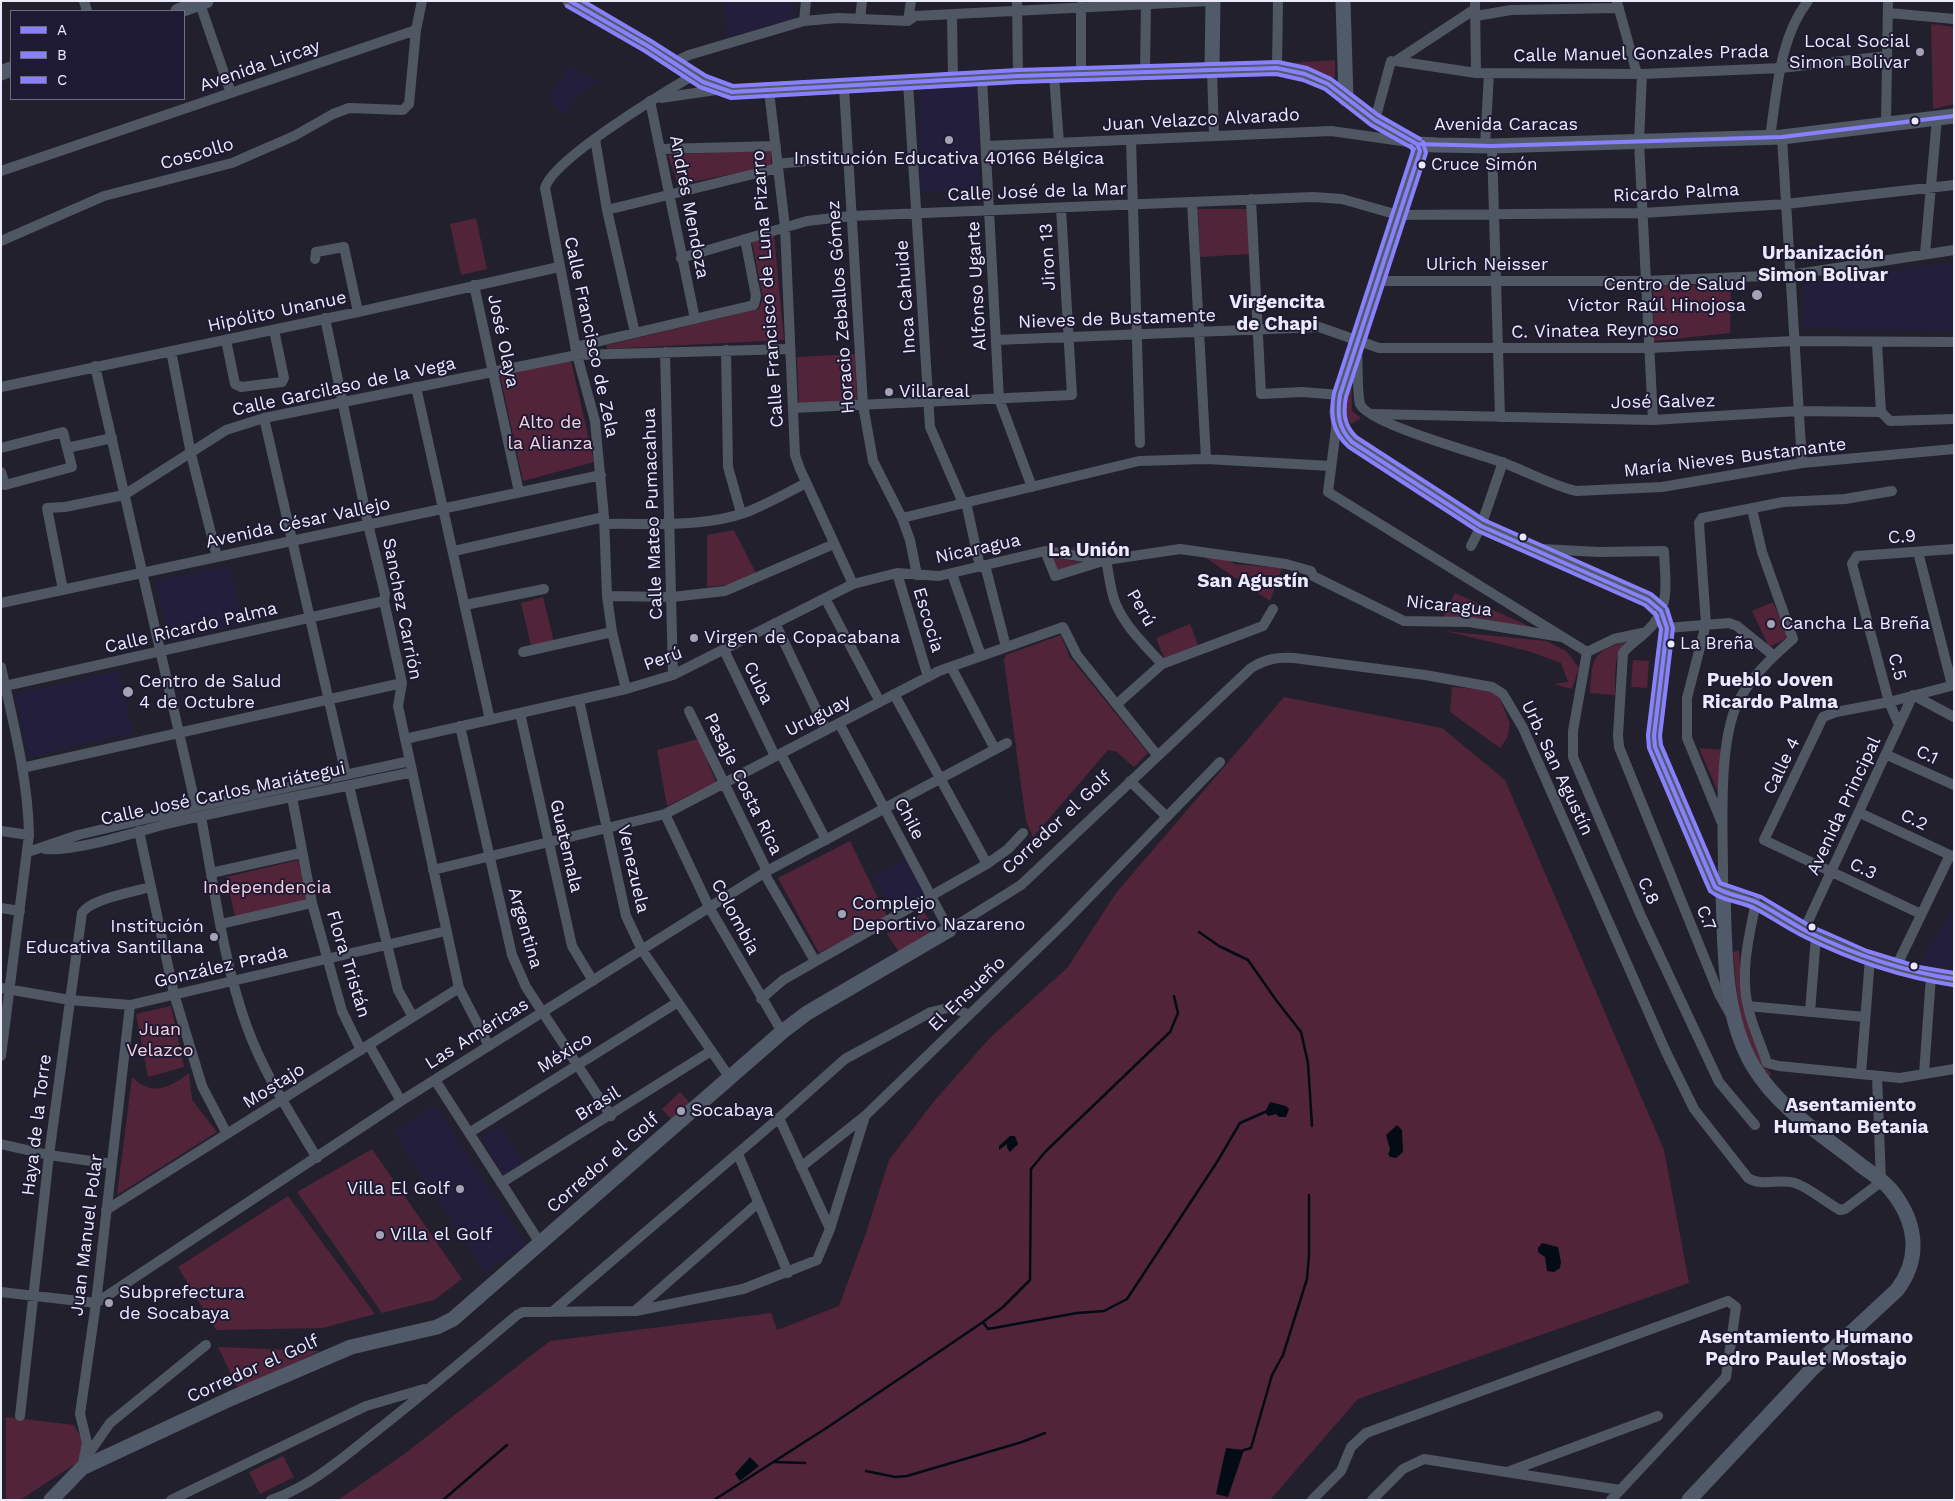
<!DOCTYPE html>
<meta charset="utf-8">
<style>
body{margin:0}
#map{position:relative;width:1955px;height:1501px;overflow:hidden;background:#22202d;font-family:"Work Sans",sans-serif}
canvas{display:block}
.frame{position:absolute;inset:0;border:2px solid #ebeafb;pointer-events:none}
.legend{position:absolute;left:10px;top:10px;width:175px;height:90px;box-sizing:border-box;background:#1e1a33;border:1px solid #706d83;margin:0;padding:6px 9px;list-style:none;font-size:15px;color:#ebeafb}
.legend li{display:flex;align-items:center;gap:10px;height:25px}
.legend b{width:25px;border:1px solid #706d83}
</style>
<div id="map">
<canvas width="1955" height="1501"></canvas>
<div class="frame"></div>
<ul class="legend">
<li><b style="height:6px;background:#8880ff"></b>A</li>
<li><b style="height:6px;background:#8880ff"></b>B</li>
<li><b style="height:6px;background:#8880ff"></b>C</li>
</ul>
</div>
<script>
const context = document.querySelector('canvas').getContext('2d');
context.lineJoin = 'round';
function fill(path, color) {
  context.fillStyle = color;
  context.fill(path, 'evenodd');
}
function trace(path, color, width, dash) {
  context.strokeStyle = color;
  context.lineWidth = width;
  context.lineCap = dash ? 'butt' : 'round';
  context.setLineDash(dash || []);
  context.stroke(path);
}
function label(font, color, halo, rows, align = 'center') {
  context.font = font + ' "Work Sans",sans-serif';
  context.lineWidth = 4;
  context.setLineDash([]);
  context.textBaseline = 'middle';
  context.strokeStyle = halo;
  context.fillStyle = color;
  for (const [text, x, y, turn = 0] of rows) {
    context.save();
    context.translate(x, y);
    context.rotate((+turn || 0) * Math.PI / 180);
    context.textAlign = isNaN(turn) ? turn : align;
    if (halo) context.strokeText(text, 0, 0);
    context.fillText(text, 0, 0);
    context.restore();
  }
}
fill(new Path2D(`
 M725,1h69l-2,22 -66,14z
 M570,65l28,17 -19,11 -15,23 -16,-18z
 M919,88h59l1,104h-59z
 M1954,262v69l-150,-3v-44z
 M230,566l13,58 -74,18 -13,-62z
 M119,671l14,62 -104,24 -14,-63z
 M907,859l18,35 -33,17 -18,-35z
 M1954,909v58l-34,-4z
 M435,1105l91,140 -42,27 -90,-140z
 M500,1126l24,37 -19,12 -24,-37z`), '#231e3b');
fill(new Path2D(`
 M1931,24l23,3v77l-21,5z
 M1335,60v17l-6,1 -39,-15z
 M771,149v17l-93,19 -10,-30z
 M1198,209h50l2,45 -50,3z
 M476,218l11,51 -26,6 -11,-51z
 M774,235l10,105 -177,9v-4l152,-36 4,-11 -11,-56z
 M1731,285l-1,48 -76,8 -1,-55z
 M855,354l2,46 -58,6 -2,-49z
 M571,361l23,101 -71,19 -23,-106z
 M1351,374l1,37 9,7 -10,6 -8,-11z
 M734,530l23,45 -22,9 -28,3v-52z
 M1099,544l5,12 -36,-8z
 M1197,552l23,4 15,8 47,4 -12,33z
 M1053,558l38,5 -35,7z
 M1455,593l85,38 -99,-10z
 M543,597l11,45 -23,4 -10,-43z
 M1773,602l16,35 -20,10 -17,-36z
 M1190,624l8,21 -34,13 -8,-20z
 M1445,631l101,10 20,10 13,17 -7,21 -18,-5 14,-2 -7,-19 -33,-12z
 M1061,635l8,21 79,97 -14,14 -17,-15 -9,-2 -75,87 -7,-16 -22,-161 2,-5z
 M1628,640c-16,13 -12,36 -13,55l-25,-2c3,-37 1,-40 38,-53z
 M1633,660l16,1 -2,27 -16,-1z
 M1452,687l38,3 9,6 11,28 -3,14 -7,10 -50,-36z
 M1284,697l158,31 63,52 159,370 25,133 -331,116 -88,101h-932l65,-45 147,-114 221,-28 6,17 62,-24 27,-73 23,-73 46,-60 55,-62 78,-71 48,-74z
 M698,739l18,43 -49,24 -10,-56z
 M1699,748l24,2 -3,47z
 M850,841l37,76 -68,36 -41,-75z
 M298,860l9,40 -72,16 -9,-39z
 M924,912l11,18 -36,22 -12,-18z
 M1739,950l4,59 21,58 7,6 -2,5c-30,-30 -32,-85 -36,-126z
 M171,1006l13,61 -36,10 -12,-63z
 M189,1073l3,27 25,32 -100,63 15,-118c20,20 37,11 57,-4z
 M680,1092l10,11 -18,17 -10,-11z
 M372,1149l90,130 -28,21 -52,13 -85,-121z
 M288,1196l87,118 -52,14 -107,2 -38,-63z
 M218,1347l102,4 -82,38z
 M6,1417l68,8 8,14v11l-4,12 -58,38h-14z
 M283,1456l11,21 -34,17 -11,-22z`), '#52243a');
fill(new Path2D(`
 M1270,1102l16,4 3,3 -3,8h-7l-3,-3 -8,2 -3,-4z
 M1397,1125l5,5 1,22 -7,6 -6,-1 -2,-3 2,-5 -4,-14z
 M1010,1136h5l3,8 -8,8 -3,-4v-4l-8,6v-4z
 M1542,1243l16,4 3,15 -1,6 -6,4 -7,-1 -2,-14 -7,-5v-4z
 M1226,1448l18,2 -16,47 -12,-3z
 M750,1457l9,9 -19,15 -5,-7z`), '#030c14');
trace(new Path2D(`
 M1199,932l20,14 29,14 28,40 25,32 7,31 4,63
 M983,1322l5,7 89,-16 27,-2 23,-12 90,-137 23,-39 25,-11
 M1244,1450l7,-2 21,-73 11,-20 24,-76 2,-24v-60
 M774,1462l31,1
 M866,1471l29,6 12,-1 115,-34 23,-9
 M443,1500l64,-55
 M714,1500l114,-73 155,-105 20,-15 27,-27 1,-111 15,-18 124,-119 8,-19 -4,-17`), '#030c14', 2.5);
trace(new Path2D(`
 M84,1l3,10
 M199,1l32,92
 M1017,1l1,75
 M1475,1l1,72
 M1617,2l20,72
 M1081,6v68
 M1889,13l65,6
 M952,15l1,65
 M1476,16l35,-6 108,-2
 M860,19l2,-18
 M804,21l2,-20
 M908,21l3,-20
 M1396,61l80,12 166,1 139,-6 106,-12
 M1396,61l79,-52
 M672,63l17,-8 115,-34 34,-3 70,3 7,-5 294,-15
 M1277,68l1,-67
 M1212,69l2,67
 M1145,71l1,-68
 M1642,74l-3,68 14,278
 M1054,75l5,68
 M982,78l17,321 33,88
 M908,83l22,344 33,76
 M844,87l19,318 10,56 29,57 8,22 7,35
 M769,91l16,136 10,228 5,14 53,115
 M661,98l55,-8
 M650,101l45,218
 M1375,120l16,-59
 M1886,123l2,-122
 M1770,137c7,-45 9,-99 38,-136
 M1782,137l20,326
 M595,139l12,71 28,123
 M1131,140l9,303
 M986,146l345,-15 78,11
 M1485,146l4,-73
 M1492,146l8,271
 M661,149l115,-3
 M777,164l70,-7
 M1,171l415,-141
 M1251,199l10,195 41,-2 38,3
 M1192,202l14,257
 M607,210l171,-42
 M1,241l103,-45 128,-33 62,-27 39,-22 16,-6 54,2 6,-6 7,-74 6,-29
 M1925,254l12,-136
 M681,258l126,-37 44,-5 462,-19 29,2 56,16 245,-2 143,-9 168,-19
 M315,259l1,-7 28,-5 14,65
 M1379,281h267l144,-6 164,-25
 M474,285l45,207
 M325,318l43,206 17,70 -1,7 18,82 -4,23 61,282 30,58
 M226,340l9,44 6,3 41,-5 2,-4 -10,-48
 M996,340l323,-13 60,21h270l145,-7 160,1
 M1877,343l4,69
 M575,347l179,-42 2,-9 -11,-57
 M726,350l2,117 13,46
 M1357,350c1,12 0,44 3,54 8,20 120,50 144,59 24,9 47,22 72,28l86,-4 140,-24 152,-14
 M171,351l20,103 26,103
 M665,352l8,323
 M95,366l101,441
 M1,387l357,-75 201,-45
 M416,387l74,333
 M793,408l279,-13 -11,-187
 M1372,414l281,6 145,-9 83,1 9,9 64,-2
 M264,418l82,357
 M1337,421l-9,71 259,160
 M1,448l62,-16 9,35 -67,18 -4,-13
 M67,448l45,-10
 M966,502l14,65
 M1752,509l10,43 31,87c-21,18 -42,38 -55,63 -22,45 -14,139 -15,190 38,10 59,27 93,44 42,21 91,37 138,43
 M902,518l237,-57 67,-2 125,7
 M605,524c46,-1 98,4 142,-12 20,-8 40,-19 59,-29
 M1471,546l10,-20 22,-64
 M1542,549l57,3 65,-1c1,30 8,58 -18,81 -8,8 -16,12 -23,21l-5,82 1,12 100,247 10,18
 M454,551l150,-34
 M1045,551l10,25 51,-16 74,-11 106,15 25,7 2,5 91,45 65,1 93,15
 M1918,552l34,133
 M985,565l21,82
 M897,573l31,104
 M952,574l29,82
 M63,590l-16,-82 18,-1 59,-12 102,-65 38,-12 313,-63 213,-6
 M607,596l65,1 53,-6 109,-47
 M825,598l55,104
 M1,603l600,-128
 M465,605l79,-16
 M775,623l51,107
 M1667,628l62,-5 8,3 37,30
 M724,650l51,106
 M523,652l89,-20
 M1587,652l-14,79v26l68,159 78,166 36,43
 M1587,652l27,-13 28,-6
 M1,667c12,55 27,111 28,168l-28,221
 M951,667l44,82
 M5,686l379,-85
 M626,689l-14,-57 -5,-36 -3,-79 -9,-96 -18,-66 -32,-167c8,-29 118,-95 147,-112
 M894,694l93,170
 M579,700l47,216 16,34 88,128
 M1117,704l45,-40 101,-38 10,-17
 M689,711l78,160
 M520,713l52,233 21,35
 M839,723l110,207 72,-45 230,-217c15,-9 25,-11 43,-10l131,17 67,12 11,7 20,34 143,324 28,57 54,69c14,9 31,0 47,5 15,5 30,19 45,27l5,-1 36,-27 -4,-106
 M1899,725l-10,-23 -37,-138 5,-8 97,-7
 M460,726l52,229 14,32 85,129
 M405,739l221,-50 47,-14 180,-91 44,-11 42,3 106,-25 61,9c3,14 4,29 9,42 10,25 30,43 47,62
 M781,754l45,86
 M1887,755l67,30
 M22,768l380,-85
 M1130,781l37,36
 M349,786l49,204 15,27
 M292,797l20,106 30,108 19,39
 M1860,813l94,44
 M665,814l44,93 73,125
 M201,817c13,68 22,145 46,210 17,47 45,89 70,131
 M1722,823l-35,-85v-40l19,-74 -7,-101 3,-5 81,-16 62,-3 47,-8
 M1,831l28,4
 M139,831l35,163 28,92 25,48
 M45,849c31,3 90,-17 122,-25 81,-19 163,-34 245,-52
 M28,852l50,-17 118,-28 214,-46
 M433,870l232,-56 274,-143 124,-44 14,28 80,100
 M211,873l90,-20
 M764,873l51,88
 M1756,902c-7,34 -16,70 -8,105 4,19 13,37 19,56l12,3 121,12 54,-9
 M1,908l19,3
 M1921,914l-157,-74 59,-123 13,-5 53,-10 65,-17
 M221,924l91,-21
 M1804,930l109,-235 41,22
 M1896,967l54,-112
 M1,988l69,12 60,5 316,-74
 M761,999l22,-19 204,-116 21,-15 15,-16
 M1748,1006l117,11
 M1810,1012l6,-76
 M369,1045l32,56
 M1861,1074l9,-116
 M1924,1074l7,-98
 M435,1080l105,163
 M779,1118l51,111
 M469,1133l209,-131
 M1,1144l48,11 63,9
 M738,1154l50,119
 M801,1167l64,-51
 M501,1183l210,-132
 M106,1210l353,-222
 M1,1292l95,11
 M96,1303l305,-202 366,-230 240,-128
 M636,1310l122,-107
 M552,1312l227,-194 66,-59 86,-47 21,-5 17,8
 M20,1416l29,-261 33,-242c8,-14 52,-21 68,-26
 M87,1456l23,-33 96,-78
 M82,1468l5,-25 -7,-29 16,-111 34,-298
 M1510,1471l148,-55
 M171,1500l195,-94 58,-17
 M271,1500c41,-14 75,-45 108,-71 47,-37 93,-76 138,-114l6,-3 113,-1 107,-22 74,-29 13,-31 35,-113 199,-193 156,-161
 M1312,1500l29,-29 10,-24 15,-14 362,-132 8,6 -10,70 -115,123
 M1372,1500l31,-31 21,-10 196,31`), '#4f5763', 10);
trace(new Path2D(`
 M570,1l78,45 55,36 29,10 286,-16 259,-8 28,6 23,10 47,36 42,24 20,1 55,1 290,-9 172,-21
 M1343,1l3,98
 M178,11l28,-10
 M1212,69l1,-68
 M1,73l10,-4
 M1417,144l3,7 -80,244 -3,17 2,13 13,17 129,84 167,74 13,11 6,17 -13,108 1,11 56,133 4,7 8,5c2,58 0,123 30,174 25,42 68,68 105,97 11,9 25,17 33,27 25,31 31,67 6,100l-85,79 -123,131
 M51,1500l31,-32 150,-70 119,-51 86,-20 16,-8 329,-287 25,-19 142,-83`), '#515a68', 15);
trace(new Path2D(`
 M570,1l78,45 55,36 29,10 286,-16 259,-8 28,6 23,10 47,36 42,24 75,2 290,-9 172,-21
 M1417,144l3,7 -80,244c-3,19 -2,33 12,47l129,84 167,74 13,11
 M1661,611l6,17 -13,108 1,11 60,140c13,9 29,9 43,16 17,9 33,20 50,29 47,23 94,39 146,47`), '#8880ff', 4);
trace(new Path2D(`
 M567,6l78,45 55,36 31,11 287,-16 258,-8 27,6 22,9 46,36 43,24
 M1411,146l2,5 -79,242c-4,21 -2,39 15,54l129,84 167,74 12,11
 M1655,613l6,16 -13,106 1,13 61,143c14,11 31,10 46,18 17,9 32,20 49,28 48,24 96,40 148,48`), '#8880ff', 4);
trace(new Path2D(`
 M583,1l68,40 55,35 27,10 285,-16 260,-8 29,6 24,11 47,36 42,24
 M1423,142l3,11 -80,244c-3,16 -2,28 10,40l128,83 167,74 14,12
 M1667,609l6,19 -13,108 1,9 59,138 41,14 49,29 57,25 52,16 35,6`), '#8880ff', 4);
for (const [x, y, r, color] of [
 [1920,52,5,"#a5a3b3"],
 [1915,121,4.5,"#ebeafb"],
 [949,140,5,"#a5a3b3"],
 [1422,165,4.5,"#ebeafb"],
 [1757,295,6,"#a5a3b3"],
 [889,392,5,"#a5a3b3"],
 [1523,537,4.5,"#ebeafb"],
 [1771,624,5,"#a5a3b3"],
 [694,638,5,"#a5a3b3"],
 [1671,644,4.5,"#ebeafb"],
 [128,692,6,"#a5a3b3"],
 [842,914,5,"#a5a3b3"],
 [1812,927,4.5,"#ebeafb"],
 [214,937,5,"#a5a3b3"],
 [1914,966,4.5,"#ebeafb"],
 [681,1111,5,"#a5a3b3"],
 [460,1189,5,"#a5a3b3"],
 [380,1235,5,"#a5a3b3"],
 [109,1303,5,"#a5a3b3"]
]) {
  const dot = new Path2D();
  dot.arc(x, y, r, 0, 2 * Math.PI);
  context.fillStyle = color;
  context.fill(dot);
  trace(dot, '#1e1a33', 2);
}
label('17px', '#ebeafb', '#1e1a33', [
 ["Cruce Simón",1431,165],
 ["La Breña",1680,644]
], 'left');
label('18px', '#ebeafb', '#1e1a33', [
 ["Local Social",1910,42,"right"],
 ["Simon Bolivar",1910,63,"right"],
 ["Institución Educativa 40166 Bélgica",949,159,"center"],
 ["Centro de Salud",1746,285,"right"],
 ["Víctor Raúl Hinojosa",1746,306,"right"],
 ["Villareal",899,392],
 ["Cancha La Breña",1781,624],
 ["Virgen de Copacabana",704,638],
 ["Centro de Salud",139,682],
 ["4 de Octubre",139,703],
 ["Complejo",852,904],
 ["Deportivo Nazareno",852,925],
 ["Institución",204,927,"right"],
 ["Educativa Santillana",204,948,"right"],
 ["Socabaya",691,1111],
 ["Villa El Golf",450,1189,"right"],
 ["Villa el Golf",390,1235],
 ["Subprefectura",119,1293],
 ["de Socabaya",119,1314]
], 'left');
label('18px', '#ebeafb', '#1e1a33', [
 ["Calle Manuel Gonzales Prada",1641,54,-1],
 ["Avenida Lircay",260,66,-19],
 ["Juan Velazco Alvarado",1201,120,-3],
 ["Avenida Caracas",1506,125],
 ["Coscollo",197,154,-16],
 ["Calle José de la Mar",1037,192,-2],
 ["Ricardo Palma",1676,193,-3],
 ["Andrés Mendoza",689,207,79],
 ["Jiron 13",1048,257,-93],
 ["Ulrich Neisser",1487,265],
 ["Alfonso Ugarte",977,286,-93],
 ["Calle Francisco de Luna Pizarro",768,289,-94],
 ["Inca Cahuide",906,297,-94],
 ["Horacio Zeballos Gómez",841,307,-94],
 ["Hipólito Unanue",277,312,-12],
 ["Nieves de Bustamente",1117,319,-2],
 ["C. Vinatea Reynoso",1595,331,-1],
 ["Calle Francisco de Zela",591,337,78],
 ["José Olaya",503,341,78],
 ["Calle Garcilaso de la Vega",344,387,-12],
 ["José Galvez",1663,402,-1],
 ["María Nieves Bustamante",1735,458,-7],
 ["Calle Mateo Pumacahua",653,514,-92],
 ["Avenida César Vallejo",298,523,-12],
 ["C.9",1902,537,-4],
 ["Nicaragua",978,549,-12],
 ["Nicaragua",1449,606,6],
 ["Perú",1141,608,60],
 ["Sanchez Carrión",402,609,79],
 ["Escocia",928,620,73],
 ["Calle Ricardo Palma",191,628,-13],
 ["Perú",663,659,-20],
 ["C.5",1897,667,75],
 ["Cuba",758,683,64],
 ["Uruguay",818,716,-27],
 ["C.1",1927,755,25],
 ["Calle 4",1782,766,-64],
 ["Urb. San Agustín",1557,768,65],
 ["Pasaje Costa Rica",743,784,64],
 ["Calle José Carlos Mariátegui",223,794,-12],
 ["Avenida Principal",1844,806,-65],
 ["Chile",909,819,62],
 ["C.2",1914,820,25],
 ["Corredor el Golf",1057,823,-43],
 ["Guatemala",566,846,77],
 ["Venezuela",633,869,77],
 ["C.3",1863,869,25],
 ["C.8",1648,891,66],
 ["Colombia",735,917,62],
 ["C.7",1706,918,68],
 ["Argentina",525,928,74],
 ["Flora Tristán",348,964,73],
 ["González Prada",221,967,-13],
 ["El Ensueño",967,994,-44],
 ["Las Américas",477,1034,-32],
 ["México",565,1053,-32],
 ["Mostajo",274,1086,-32],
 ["Brasil",598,1104,-32],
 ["Haya de la Torre",37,1125,-83],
 ["Corredor el Golf",603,1163,-41],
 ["Juan Manuel Polar",87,1235,-83],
 ["Corredor el Golf",253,1369,-24]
]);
label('18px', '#f6d0dd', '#1e1a33', [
 ["Alto de",550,423],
 ["la Alianza",550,444],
 ["Independencia",267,888],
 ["Juan",160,1030],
 ["Velazco",160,1051]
]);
label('bold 19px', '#ebeafb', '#1e1a33', [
 ["Urbanización",1823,253],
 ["Simon Bolivar",1823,275],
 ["Virgencita",1277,302],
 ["de Chapi",1277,324],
 ["La Unión",1089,550],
 ["San Agustín",1253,581],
 ["Pueblo Joven",1770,680],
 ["Ricardo Palma",1770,702],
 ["Asentamiento",1851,1105],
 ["Humano Betania",1851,1127],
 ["Asentamiento Humano",1806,1337],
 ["Pedro Paulet Mostajo",1806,1359]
]);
</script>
